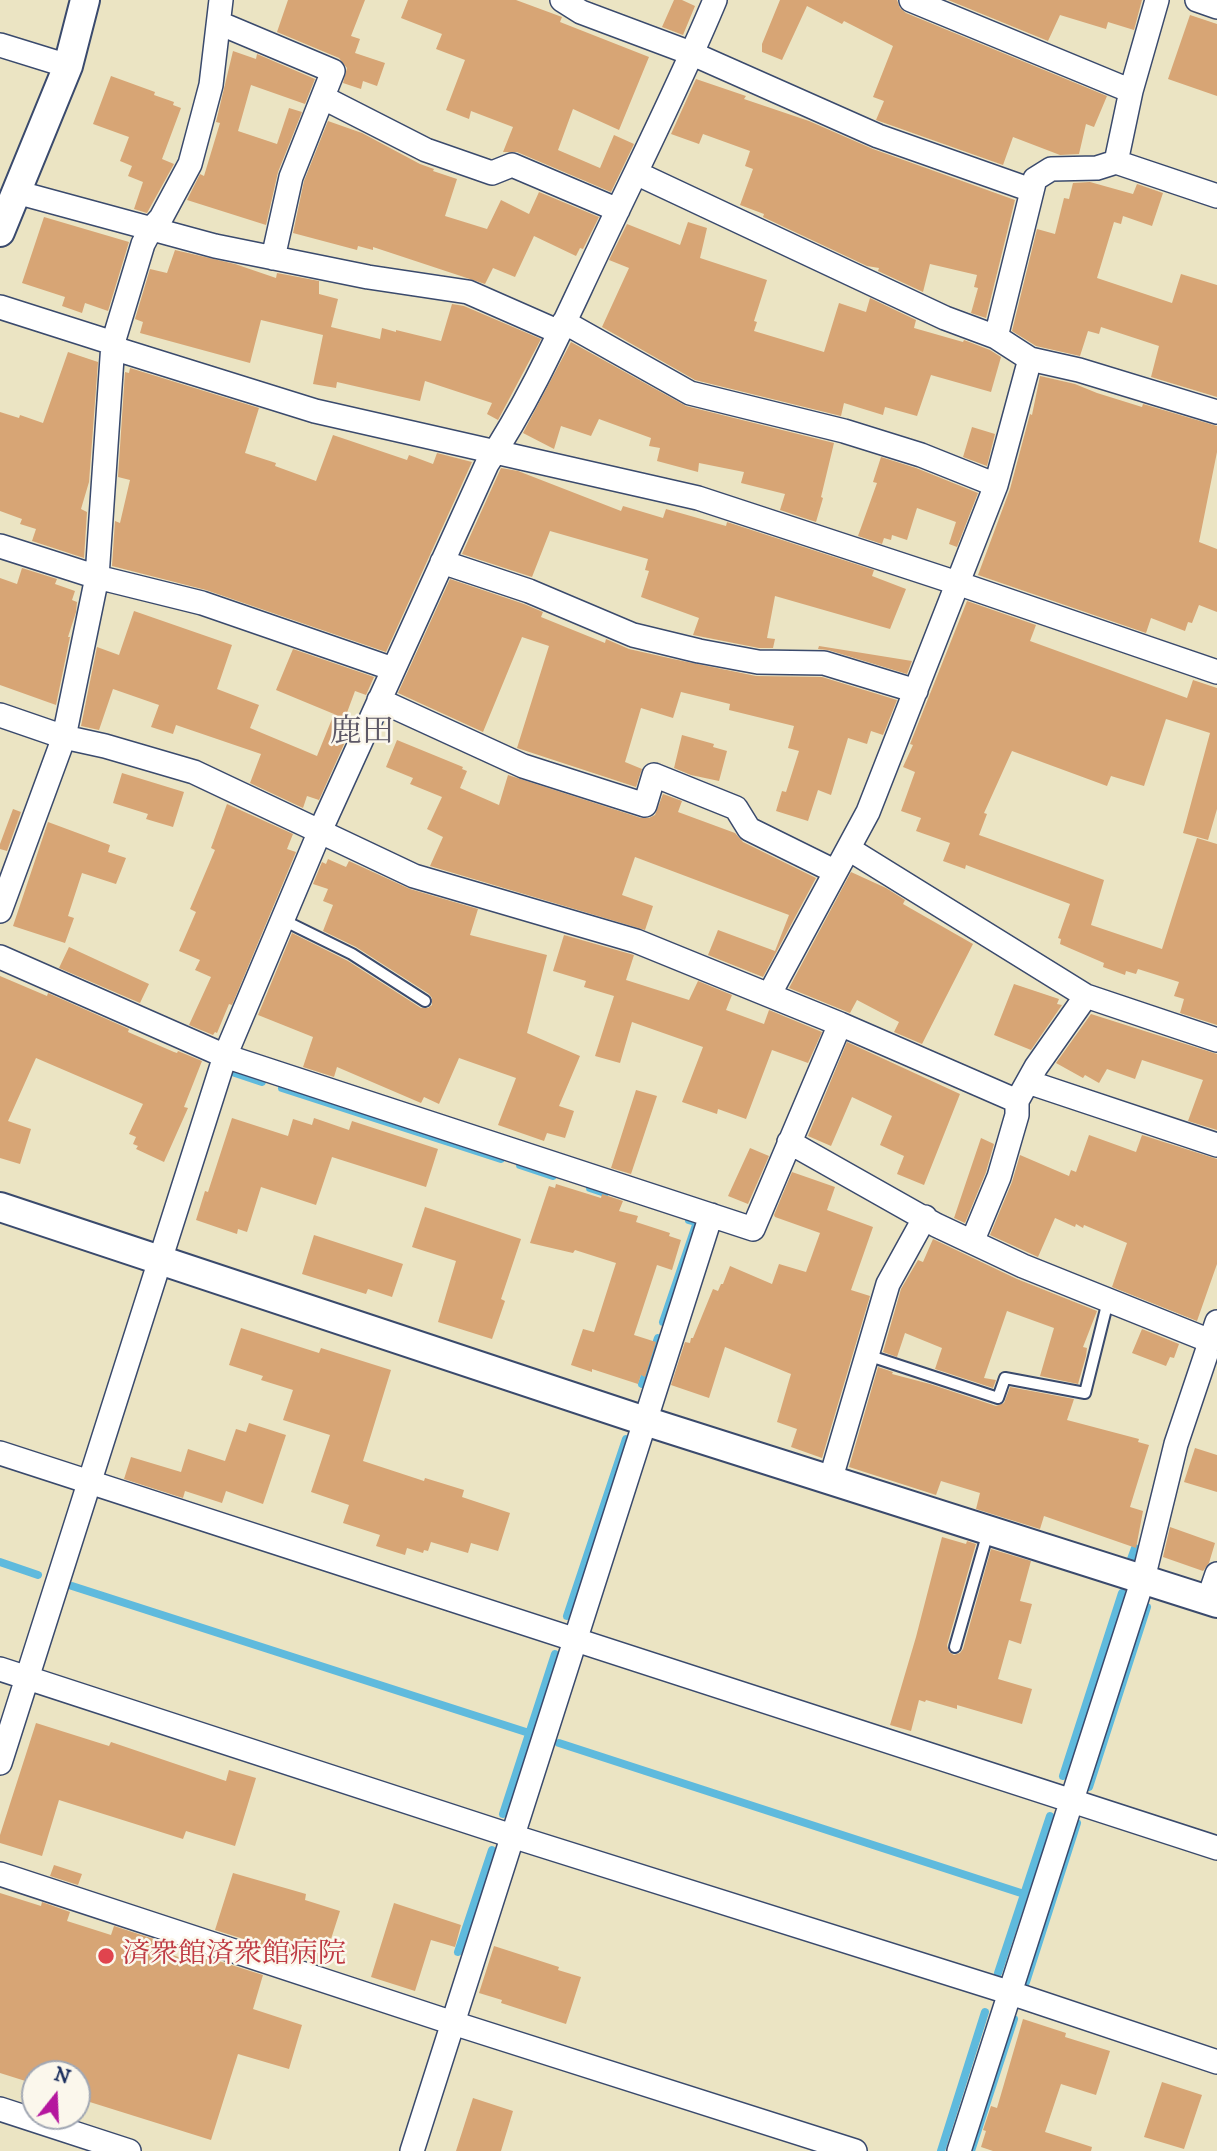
<!DOCTYPE html>
<meta charset="utf-8">
<style>
body{margin:0}
#map{position:relative;width:1217px;height:2151px;overflow:hidden;background:#ebe4c3;font-family:"IM FELL DW Pica",serif}
canvas{display:block}
.north{position:absolute;left:21px;top:2060px;width:70px;height:70px;box-sizing:border-box;background:#fbf7ec;border:2px solid #a1a7b3;border-radius:50%;rotate:18deg;font-size:19px;font-weight:700;line-height:28px;text-align:center;color:#1b2f5e}
.north::after{content:'';display:block;margin:auto;width:24px;height:32px;background:#b5179e;clip-path:polygon(50% 0,100% 100%,50% 72%,0 100%)}
</style>
<div id="map">
<canvas width="1217" height="2151"></canvas>
<div class="north">N</div>
</div>
<script>
const context = document.querySelector('canvas').getContext('2d');
context.lineJoin = 'round';
function trace(path, color, width, dash) {
  context.strokeStyle = color;
  context.lineWidth = width;
  context.lineCap = dash ? 'butt' : 'round';
  context.setLineDash(dash || []);
  context.stroke(path);
}
function fill(path, color) {
  context.fillStyle = color;
  context.fill(path, 'evenodd');
}
function label(font, color, halo, rows, align = 'center') {
  context.font = font + ' "IM FELL DW Pica","Noto Serif JP",serif';
  context.lineWidth = 5;
  context.setLineDash([]);
  context.textBaseline = 'middle';
  context.strokeStyle = halo;
  context.fillStyle = color;
  for (const [text, x, y, turn = 0] of rows) {
    context.save();
    context.translate(x, y);
    context.rotate((+turn || 0) * Math.PI / 180);
    context.textAlign = isNaN(turn) ? turn : align;
    if (halo) context.strokeText(text, 0, 0);
    context.fillText(text, 0, 0);
    context.restore();
  }
}
trace(new Path2D(`
 M235,1073l27,9
 M282,1088l219,71
 M520,1165l33,11
 M590,1188l15,5
 M663,1322l34,-100 -8,-2
 M642,1384l16,-46
 M1131,1559l4,-11
 M0,1562l38,13
 M72,1586l457,147
 M567,1616l59,-177
 M559,1743l465,151
 M1063,1776l59,-183
 M1089,1787l58,-180
 M503,1814l52,-160
 M458,1952l34,-102
 M998,1973l52,-157
 M1026,1982l51,-159
 M941,2151l44,-139
 M971,2151l43,-132`), '#5fbadd', 8);
fill(new Path2D(`
 M288,0h77l-14,36 9,3 -5,14 30,10 -8,23 -14,-5 -2,8 -18,-6 4,-15 -8,-10 -62,-26z
 M408,0h108l46,17 -2,5 89,35 -30,73 -46,-21 -15,41 42,18 14,-33 20,9 -23,48 -94,-40h-14l10,-25 -42,-16 -2,8 -23,-9 19,-50 -29,-11 6,-15 -41,-16z
 M674,0h8l13,6 -12,29 -21,-8z
 M780,0h117l3,8 6,5 201,83 -13,31 -8,-3 -7,30 -19,1 -47,-18 -10,28 -127,-45 8,-19 -11,-4 20,-51 -49,-25 -2,3 -35,-18 -25,54 -20,-8v-8z
 M948,0h194l-8,30 -26,-8 -2,7 -46,-14 -12,26z
 M1190,15l27,9v72l-49,-17z
 M233,51l23,8 1,-5 58,25 -10,25 -54,-19 -13,46 39,13 12,-36 13,4 -24,60 -12,53 -79,-25 13,-26 4,2 16,-53 -4,-1z
 M111,76l44,16 -1,3 20,7 -1,3 8,3 -19,51 12,5 -27,49 -13,-4 9,-27 -15,-6 4,-10 -12,-5 9,-24 -36,-13z
 M696,79l50,17 -2,3 65,22 64,28 142,51 -29,118 -15,-5 7,-25 -4,-1 3,-12 -47,-11 -7,28 -45,-21 1,-3 -12,-2 -104,-49 1,-3 -24,-9 13,-36 -8,-3 5,-15 -47,-17 -4,10 -28,-10z
 M328,121l34,12 58,31 14,5 -1,2 24,8 -12,37 42,13 14,-29 28,14 10,-22 60,25 -16,32 -3,-1 -4,8 -42,-20 -19,41 -22,-9 -8,16 -112,-37v3l-15,-4 -1,4 -64,-17 11,-52z
 M1090,182l43,12 4,-10 26,9 -11,33 -29,-10 -2,8 -7,-2 -17,56 75,25 9,-29 36,11v112l-66,-20 8,-31 -58,-19 -2,7 -11,-3 -8,25 -44,-10 -24,-15 25,-102 18,5 9,-36 5,1 4,-16z
 M44,217l85,25 -21,69 -23,-8 -3,10 -20,-7 3,-9 -43,-14z
 M688,222l19,6 -7,30 67,22 -13,41 3,1 -3,9 70,21 15,-49 27,9 4,-14 46,22 -2,8 49,14 1,-2 26,10 11,7 -10,35 -60,-17 -14,41 -32,-9 -2,8 -39,-12 -3,13 -146,-36 -93,-53 27,-59 -20,-8 18,-36 53,21z
 M175,250l60,14 41,14 1,-5 42,8v13l19,5 -7,28 49,12 2,-11 14,4v-2l45,11 11,-37 12,2 77,33 -43,81 -11,-6 5,-11 -67,-22 -5,20 -83,-19 -1,6 -23,-4 10,-49 -62,-15 -11,43 -110,-30 3,-11 -8,-3 15,-50 17,4z
 M571,342l115,64 148,37 -13,54 2,1 -7,24 -36,-12 5,-16 -44,-11 3,-11 -45,-9 -1,9 -41,-11 3,-13 -11,-2 2,-8 -52,-19 -8,17 -30,-10 -7,23 -31,-16z
 M68,352l30,10 -9,120 -8,27 6,3 -3,46 -52,-17 4,-12 -16,-5 2,-5 -22,-8v-99l19,6 1,-3 23,8z
 M130,368l129,40 -14,45 31,10 -1,3 41,15 17,-46 74,25 2,-5 24,9 4,-11 35,9 -86,190 -180,-62 -94,-24 3,-45 5,2 10,-43 -12,-3 7,-105 4,1z
 M1040,376l35,8 22,9 45,14 1,-3 74,22v26l-18,90 18,7v63l-18,-7 -7,18 -4,-1 -3,9 -34,-13 -5,15 -168,-58 32,-86 20,-75 2,1z
 M972,427l23,7 -8,32 -24,-9z
 M881,457l35,11 62,25 -21,54 -8,-3 7,-22 -39,-14 -10,32 -15,-5 -1,5 -7,-2 -2,6 -24,-8 19,-53 -4,-1z
 M501,468l17,3 103,40 2,-5 40,12 3,-9 60,17 1,-4 147,48 -2,6 34,13 -16,40 -115,-33 -8,42 8,1 -2,9h-14l-66,-13 6,-17 -58,-21 8,-26 -4,-1 3,-11 -98,-28 -18,46 -70,-23z
 M22,568l35,11 -2,5 20,7 -3,9 5,2 -1,10 -8,25h2l-14,68 -56,-20v-107l17,6z
 M450,579l74,25 19,8 -2,5 64,26 1,-4 23,10 44,10 83,17 66,1 75,23 -14,35 -12,-4 -4,13 -19,-6 -17,57 -13,-5 -10,31 -32,-10 6,-20 4,1 13,-41 -11,-3 6,-22 -65,-16 1,-6 -49,-12 -8,26 -32,-10 -16,54 17,7 -6,18 -119,-39 32,-102 -27,-9 -39,95 -85,-39z
 M967,601l69,24 -6,16 157,57 6,-18 24,8v121l-9,31 -25,-7 27,-100 -44,-14 -22,67 -33,-10 -4,10 -95,-35 -28,62 3,1 -8,21 125,45 -13,45 71,24 35,-111 20,6v181l-37,-12 4,-14 -10,-3 5,-14 -41,-13 -2,5 -10,-3 -1,4 -22,-8 1,-4 -44,-19 1,-5 -3,-1 12,-34 -104,-39 -1,4 -22,-8 7,-18 -34,-12 5,-13 -20,-7 14,-39 -12,-5 10,-22 -3,-1z
 M134,611l98,34 -15,44 42,16 -9,23 67,28 17,-42 -58,-24 17,-41 81,28 -8,18 -11,-4 -10,27 9,4 -35,78 -12,-4 -4,12 -53,-25 11,-29 -85,-29 -3,9 -22,-7 8,-22 -46,-16 -14,41 -18,-4 16,-79 22,8z
 M819,646l93,15 -5,13 -79,-24 -10,-1z
 M682,735l32,9 -1,3 14,4 -8,30 -28,-6 -17,-7z
 M397,740l66,27 -1,2 5,2 -7,17 39,17 9,-30 133,43h8l6,-3 8,-21 19,7 -4,11 57,21 8,9 73,36 -53,99 -55,-22 10,-25 57,21 14,-36 -154,-58 -13,38 31,11 -8,24 -215,-64 13,-29 -16,-8 15,-32 -32,-13 3,-6 -27,-11z
 M122,773l62,19 -11,35 -27,-8 2,-5 -35,-11z
 M227,804l66,30 -6,15 9,3 -64,153 -3,-1 -12,29 -2,-1 -2,3 -24,-10 22,-48 -16,-7 5,-10 -21,-9 17,-39 -6,-3 25,-59 -4,-2z
 M13,809l8,3 -14,39 -7,-2v-5z
 M48,822l62,23 -2,7 18,6 -10,26 -34,-11 -14,43 6,2 -9,25 -52,-17z
 M328,859l18,8 3,-6 61,28 68,20 -8,26 77,20 -20,78 53,23 -21,50 15,5 -9,27 -18,-5 -3,8 -46,-16 18,-47 -57,-20 -20,46 -15,-7 -3,6 -84,-36 -3,10 -31,-10 10,-30 -55,-22 34,-82 56,28 73,47h7l4,-3v-7l-3,-4 -73,-47 -33,-16 10,-26 -10,-4 5,-12 -15,-5 9,-22 4,2z
 M851,872l35,16 19,12 -2,4 70,40 -51,100 -28,-12 5,-10 -42,-22 -7,13 -61,-25z
 M564,935l70,20 -8,25 63,20 9,-19 34,14 -6,15 38,14 5,-14 53,22 -14,31 -36,-13 -26,69 -28,-10 -1,5 -35,-12 21,-55 -71,-25 -12,41 -25,-7 19,-60 -30,-9 2,-6 -33,-10z
 M69,947l80,37 -9,19 -81,-35z
 M0,976l47,20 1,-3 81,36 -1,3 46,20 3,1 1,-2 24,10 -18,46 4,1 -24,54 -28,-13 2,-3 -5,-2 3,-7 -7,-3 14,-30 -107,-46 -28,63 23,8 -11,35 -20,-6z
 M1014,984l45,15 -2,5 5,1 -31,45 -37,-15z
 M1091,1014l126,40v76l-29,-9 15,-41 -61,-20 -7,19 -28,-10 -8,14 -14,-8 -2,3 -27,-15z
 M847,1042l113,52 -36,91 -27,-11 7,-18 -24,-11 12,-29 -40,-19 -21,49 -23,-10z
 M636,1090l21,6 -26,78 -20,-6z
 M232,1118l56,18 5,-17 19,6 2,-7 35,12 3,-9 86,28 -12,38 -94,-30 -16,48 -55,-18 -14,45 -9,-3 -1,5 -41,-14 9,-29 3,1z
 M1089,1135l47,17 6,-17 75,24v105l-20,57 -85,-34 15,-44 -43,-18 -1,3 -7,-4 -1,3 -20,-9 -17,39 -48,-22 22,-53 8,-27 49,21 2,-6 5,2z
 M981,1138l13,6 -8,28 -21,51 -11,-5z
 M750,1148l19,8 -21,48 -20,-8z
 M792,1172l43,15 -8,23 46,17 -22,63 19,6 -48,162 -31,-11 6,-18 -20,-7 14,-48 -66,-27 -16,51 -38,-13 14,-43 5,1 1,-5h2l20,-49 5,2 3,-7h2l7,-18 42,18 7,-20 27,8 14,-39 -45,-16 -1,-2z
 M556,1184l45,14 1,-4 21,7 -4,10 19,5 -2,6 34,11 -1,3 12,4 -9,30 -15,-5 -23,70 22,7 -11,35 -4,-2 -3,9 -46,-15v3l-21,-7 12,-36 11,3 22,-69 -41,-13 -2,3 -43,-10 19,-57 6,2z
 M425,1207l96,32 -20,60 4,2 -13,38 -54,-17 18,-61 -44,-14z
 M314,1235l89,29 -11,33 -24,-8 -2,5 -64,-20z
 M933,1239l84,40 80,32 -14,36 4,1 -1,8 -8,28 -38,-8 14,-48 -47,-17 -23,67 12,2 -3,8 -58,-19 7,-21 -37,-15 -8,24 -14,-5 18,-63 17,-29 5,2z
 M241,1328l78,25 2,-5 70,22 -28,91 61,20 1,-3 39,12 -2,7 48,16 -12,38 -27,-8 -3,10 -37,-11 -3,9 -4,-1 -1,3 -16,-5 -2,7 -29,-9 4,-11 -37,-12 6,-18 -38,-13 19,-57 -47,-15 10,-30 -32,-10 2,-4 -34,-11z
 M1142,1329l37,15 -5,14 -4,-1 -4,9 -34,-13z
 M878,1367l15,5 -1,2 38,10 66,22 8,-3 6,-16 64,12 -7,21 72,19 -1,3 11,3 -19,62 13,4 -7,37 -92,-32 -4,13 -64,-20 4,-16 -39,-12 -5,14 -87,-28z
 M249,1423l37,12 -23,69 -37,-13 -4,12 -37,-12 -2,7 -59,-19 7,-22 50,15 7,-23 37,12 11,-32 10,3z
 M1195,1448l22,7v37l-33,-10z
 M1170,1527l45,16 -6,20 -6,8 -40,-14z
 M942,1537l24,7 1,-3 9,3 -29,101 2,7 5,3 6,-2 3,-4 28,-100 40,12 -11,40 12,3 -11,40 -12,-4 -11,39 34,10 -10,35 -65,-19v4l-31,-9 -1,2 -6,-2 -8,31 -21,-6 26,-88z
 M36,1723l73,23 2,-4 115,39 3,-11 27,8 -21,68 -49,-15 -3,8 -124,-39 -17,56 -42,-13v-8z
 M54,1865l28,9 -4,11 -28,-9z
 M233,1873l73,21 -1,6 35,11 -17,53 -108,-34z
 M0,1893l41,13 1,-4 28,10 -3,9 44,14 3,-9 46,15 -3,9 46,15 3,-8 57,18 -10,34 49,16 -13,44 -51,-15 -27,86 -134,-42v-24h-42v10l-35,-11z
 M394,1903l67,22 -6,22 -24,-7 -16,51 -44,-14z
 M494,1946l65,21 -1,3 23,7 -15,47 -65,-21 1,-3 -23,-7z
 M1023,2019l43,14 -1,4 45,14 -14,44 -35,-11 -16,48 47,15 -1,4h-98l-12,-4 5,-16 -3,-1 8,-24 6,2z
 M1162,2082l40,13 -18,54 -40,-12z
 M473,2098l40,13 -12,40h-45z`), '#d7a575');
const service = new Path2D(`
 M283,920l69,34 73,47
 M867,1355l131,43 7,-20 80,15 23,-92
 M955,1647l33,-115`);
const minor = new Path2D(`
 M562,0l19,12 112,42 185,82 153,54
 M911,0l220,91
 M1197,0l20,7
 M219,23l114,48 -42,106 -18,81
 M0,45l68,21
 M324,98l102,52 66,23 20,-8 106,45
 M1116,162l15,-71 26,-91
 M636,173l309,145 51,19
 M16,192l199,54 153,31 100,15 91,40
 M1217,196l-101,-34 -19,6 -46,1 -16,10 -39,158 34,22 49,11 138,42
 M0,307l113,36
 M564,322l126,71 154,38 77,24 75,30
 M113,348l202,63 383,87 259,85 260,89
 M0,546l97,31 105,26 191,66
 M442,562l87,29 104,44 66,16 59,11 66,1 92,28
 M379,700l144,66 122,39 9,-30 82,33 13,21 85,42
 M0,715l64,22 41,9 89,26 220,104 222,65 204,83 177,77
 M849,849l237,147 131,44
 M0,911l64,-174 33,-160 16,-234 30,-99 8,-15 10,-11 29,-54 21,-79 10,-85
 M0,957l225,99 528,173 87,-205
 M769,995l99,-183 128,-327 34,-126
 M1028,1082l189,63
 M789,1142l147,83 87,41 187,75
 M972,1242l27,-65 18,-62v-14l19,-34 50,-71
 M0,1453l1217,395
 M830,1481l58,-197 37,-67
 M1208,1600l9,-26
 M0,1669l512,167 499,157 206,69
 M0,1763l225,-707 95,-225 167,-367c45,-67 78,-144 113,-217 39,-82 80,-163 115,-247
 M0,1874l453,149 402,128
 M0,2109l129,42
 M412,2151l299,-936
 M959,2151l184,-572 33,-135 41,-122`);
const tertiary = new Path2D(`
 M0,232l68,-166 17,-66
 M0,1207l645,214 572,182`);
trace(service, '#3a4a6d', 14);
trace(minor, '#3a4a6d', 26);
trace(tertiary, '#3a4a6d', 32);
trace(service, '#fff', 10);
trace(minor, '#fff', 23);
trace(tertiary, '#fff', 28);
for (const [x, y, r, color] of [
 [106,1956,9,"#e0444e"]
]) {
  const dot = new Path2D();
  dot.arc(x, y, r, 0, 2 * Math.PI);
  context.fillStyle = color;
  context.fill(dot);
  trace(dot, '#fbf7ec', 2.5);
}
label('28px', '#be3a42', '#fbf7ec', [
 ["済衆館済衆館病院",122,1956]
], 'left');
label('32px', '#5d5866', '#fbf7ec', [
 ["鹿田",362,734]
]);
</script>
